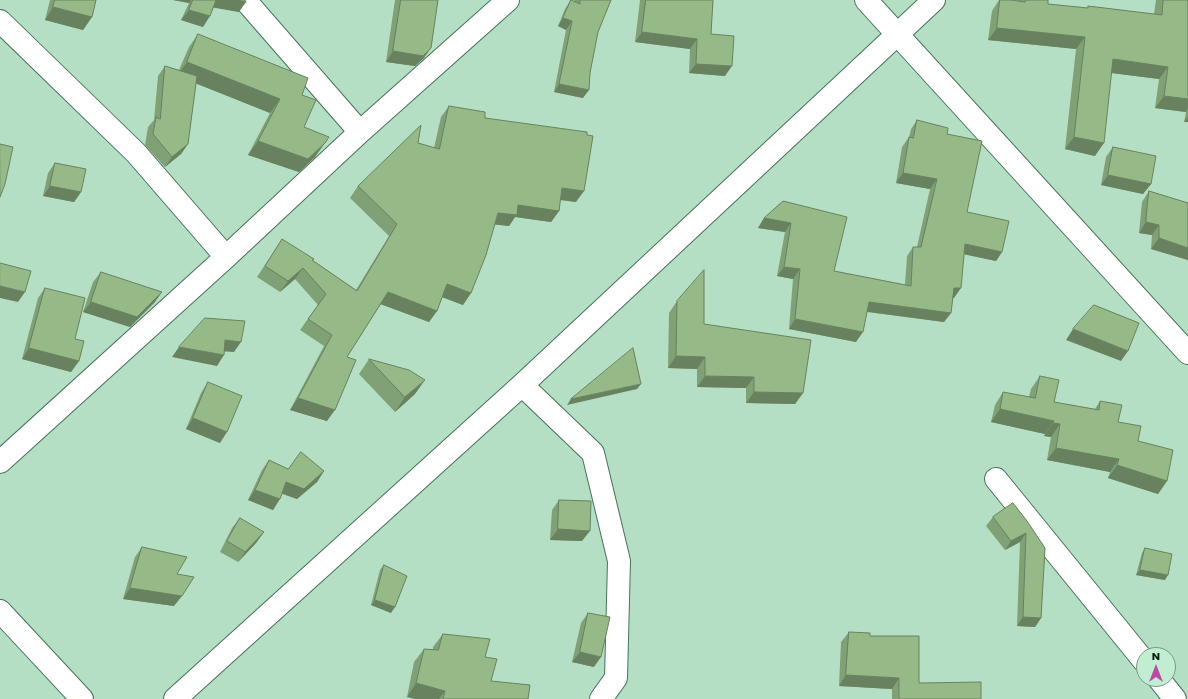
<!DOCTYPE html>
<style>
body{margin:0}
#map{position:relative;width:1188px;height:699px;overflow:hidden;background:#b4dfc5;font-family:Poppins,sans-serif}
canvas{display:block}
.north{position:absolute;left:1136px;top:647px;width:40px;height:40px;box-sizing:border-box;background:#c1edd2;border:1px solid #799986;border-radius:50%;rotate:0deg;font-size:11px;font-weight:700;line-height:16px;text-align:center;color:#0c1c13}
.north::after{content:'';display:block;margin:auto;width:14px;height:18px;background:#bd49a2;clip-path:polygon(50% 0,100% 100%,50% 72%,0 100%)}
</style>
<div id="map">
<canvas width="1188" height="699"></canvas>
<div class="north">N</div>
</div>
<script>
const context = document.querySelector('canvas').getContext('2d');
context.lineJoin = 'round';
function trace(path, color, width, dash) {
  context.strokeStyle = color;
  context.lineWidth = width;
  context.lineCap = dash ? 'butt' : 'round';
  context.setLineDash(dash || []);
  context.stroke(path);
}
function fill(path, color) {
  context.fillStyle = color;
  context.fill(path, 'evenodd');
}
const minor = new Path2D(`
 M245,0l115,132
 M866,0l322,353
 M0,21l136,132 90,104
 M522,385l71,68 26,108 -3,117 -15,21
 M0,462l226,-205 134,-125 148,-132
 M996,479l148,182
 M0,611l82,88
 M1159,679l16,20
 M175,699l347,-314 412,-385`);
trace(minor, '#49715a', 24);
trace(minor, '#fff', 22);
fill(new Path2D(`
 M50,0h46l-4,17 -9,13 -38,-10z
 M173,0h72l-6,12 -25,-5 -11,20 -22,-7 8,-17z
 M395,0h43l-14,58 -9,8 -29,-4z
 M571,0l3,2v-2h37l-13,32 -15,66 -29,-6 12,-62 -8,-4 7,-17z
 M640,0h73l-2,34 14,42 -36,-3 1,-24 -55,-7z
 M999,0l18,1v-1h31v4l39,4 1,-2 66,8 2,-14h32v122h-4l2,-10 -31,-4 4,-29 -48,-6 -16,83 -30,-7 11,-100 -88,-9 4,-29z
 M198,34l104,61 2,32 11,30 -16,15 -51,-17 22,-42 -74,-30 -8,61 -7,10 -16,13 -20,-22 3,-18 6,-7 4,-44 7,-10 14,4 10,-23z
 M449,106l36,12 91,84 -16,-2 -1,11 -8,11 -36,-5 -6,9 -15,-2 -23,69 -8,12 -21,-8 -5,14 -8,11 -48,-18 -34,53 -20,64 -37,-11 34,-64 -24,-16 18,-25 -23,-26 -15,13 -23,-15 25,-38 74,51 33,-54 -39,-38 8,-12 60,-43 16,5 7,-31z
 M917,120l30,14 20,78 35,40 -6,9 -32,-7 -10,44h-1l-2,15 -7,9 -77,-10 -11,30 -67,-13 4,-50 -16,-3 8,-44 -27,-4 6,-10 19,-17 51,70 71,14 2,-29 6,-9h4l13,-58 -34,-6 6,-36 7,-10 2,-8z
 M1113,147l38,37 -8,10 -42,-9 5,-28z
 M55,163l26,29 -7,10 -31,-6 5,-23z
 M1149,191l39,12v57l-37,-11 1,-14 -13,-2 3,-31z
 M101,272l54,30 -25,25 -47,-15 10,-30z
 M45,288l30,51 4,22 -8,11 -49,-13 16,-61z
 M677,301l27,23 99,69 -8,11 -49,-1v-15l-49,-1v-18l-29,-1 1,-55z
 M369,359l46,35 -20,18 -36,-38z
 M1040,376l14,26 41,7 5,-8 18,21 20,19 29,40 -9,13 -50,-16 2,-6 -63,-12 4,-23 -7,-1 1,-2 -54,-12 4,-17 8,-13 26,5 2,-8z
 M208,382l12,61 -34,-14 15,-36z
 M269,460l19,9 36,2 -7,11 -20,17 -15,-5 -9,16 -25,-10 14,-30z
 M559,500l23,41 -32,-1 2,-30z
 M1013,503l32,45 -4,70 -6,9 -18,-1 3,-84 -15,8 -19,-24 7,-9z
 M240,518l24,14 -8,11 -18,19 -18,-10 12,-24z
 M142,547l35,27 -3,32 -51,-7 12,-42z
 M1145,548l20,32 -29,-5 6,-22z
 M384,565l7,48 -20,-8 9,-35z
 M588,613l6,54 -22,-5 9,-39z
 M849,632l21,4 49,47 62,16h-89v-10l-53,-3 2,-44z
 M443,634l42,23 6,24 37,18h-113l-8,-2 7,-35 10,-13h9v-2z`), '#80a075');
fill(new Path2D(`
 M173,0h18l-2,3z
 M215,0h22l9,2 -7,10 -29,-5z
 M53,7l39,10 -9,13 -38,-10z
 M189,10l21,6 -7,11 -22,-7z
 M563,18l9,3 -6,9 -8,-4z
 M997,28l88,9 -9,12 -88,-9z
 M642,32l55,7 -7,10 -55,-7z
 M431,48l-7,10 -9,8 -29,-4 7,-11z
 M1113,59l55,8 -9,12 -55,-7z
 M187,62l93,37 -10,14 -93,-37z
 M696,64l36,2 -7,10 -36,-3z
 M559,84l30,6 -6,8 -29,-6z
 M1164,96l24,3v9l-2,4 -31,-4z
 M1188,116v6h-4z
 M1074,137l30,6 -9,13 -30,-7z
 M258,141l67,2 -10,14 -16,15 -51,-17z
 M188,144l-7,10 -16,13 7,-10z
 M903,173l34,6 -7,10 -34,-6z
 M1108,175l43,9 -8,10 -42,-9z
 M50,186l31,6 -7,10 -31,-6z
 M562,188l22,3 -8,11 -22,-3z
 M518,205l41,6 -8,11 -36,-5 -6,9 -19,-2 8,-11z
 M764,218l27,5 -6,9 -27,-4z
 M1146,222l13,3 -7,10 -13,-2z
 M1159,238l29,10v12l-37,-11z
 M965,244l37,8 -6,9 -38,-8z
 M784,267l16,2 -7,10 -16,-3z
 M303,268l-8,11 -15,13 8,-11z
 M447,284l24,9 -8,12 -24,-9z
 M0,286l25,6 -7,10 -18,-4z
 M954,288h7l-7,10 -6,-1z
 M162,292l-7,10 -25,25 -47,-15 8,-10z
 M388,292l49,19 -8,11 -49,-18z
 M869,302l82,11 -7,9 -82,-11z
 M795,319l68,13 -7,10 -67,-13z
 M1073,329l55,22 -7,10 -55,-21z
 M225,340l16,2 -7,10 -16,-1z
 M179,347l45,8 -7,11 -45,-9z
 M29,348l50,13 -8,11 -49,-13z
 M676,356l29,1 -8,12 -29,-1z
 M705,376l49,1 -8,11 -49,-1z
 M425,380l-10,14 -20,18 10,-15z
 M641,384l-4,5 -70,16 4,-6z
 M754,392l49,1 -8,11 -49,-1z
 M298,398l37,12 -8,11 -37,-11z
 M1000,409l54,12 -9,13 -54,-12z
 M193,418l34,14 -7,11 -34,-14z
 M1053,423l7,1 -9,13 -7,-1z
 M1056,448l63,11 -9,13 -63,-12z
 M1117,465l50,16 -9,13 -50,-16z
 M324,471l-7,11 -20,17 -18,-7 7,-10z
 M255,490l25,9 -7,11 -25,-10z
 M558,529l32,2 -8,10 -32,-1z
 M264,532l-8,11 -18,19 7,-10z
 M1026,533l-6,9 -15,8 6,-9z
 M1140,570l28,5 -3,5 -29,-5z
 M130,588l52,8 -8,10 -51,-7z
 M375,600l20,7 -4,6 -20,-8z
 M1023,617l18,1 -6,9 -18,-1z
 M580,652l21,5 -7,10 -22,-5z
 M846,675l53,3 -7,11 -53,-3z
 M416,683l29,8 -6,8h-24l-8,-2z`), '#68825f');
const building = new Path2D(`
 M55,0h41l-4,17 -39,-10z
 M193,0h23l-6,16 -21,-6z
 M237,0h8l1,2z
 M401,0h37l-7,48 -8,8 -30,-5z
 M571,0l9,4v-4h31l-13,32 -8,41 -1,17 -30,-6 13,-63 -9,-3z
 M646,0h67l-2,34 23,2 -2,30 -36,-2 1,-25 -55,-7z
 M1000,0h11l14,2 1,-2h22v4l40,4v-2l74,9 1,-15h25v99l-24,-3 4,-29 -55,-8 -9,84 -30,-6 11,-100 -88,-9z
 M198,34l110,44 -6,17 14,5 -12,27 25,10 -4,6 -17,16 -50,-18 22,-42 -93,-37z
 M165,66l32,10 -9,68 -16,13 -19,-23 3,-17 4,2z
 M449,106l36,6v6l102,14v3l6,1 -9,55 -22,-3 -3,23 -41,-6 -1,10 -19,-2 -12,42 -15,38 -24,-9 -10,27 -49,-19 -41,65 9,3 -21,50 -37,-12 34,-63 -24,-16 18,-25 -23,-26 -15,13 -23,-15 17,-27 32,20 -2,1 45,31 40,-67 -39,-38 63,-61 -3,18 21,6z
 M917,120l31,8 -1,6 35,7 -15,71 42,9 -7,31 -37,-8 -4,44h-7l-3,25 -82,-11 -6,30 -68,-13 5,-50 -16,-2 7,-44 -27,-5 19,-17 64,16 -13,54 77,15 2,-39h8l16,-68 -34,-6 6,-36 4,1z
 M0,144l13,3 -8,37 -5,13z
 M1113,147l43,9 -5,28 -43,-9z
 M55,163l31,6 -5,23 -31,-6z
 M1149,191l39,12v45l-29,-10v-13l-13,-3z
 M0,263l31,8 -6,21 -25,-6z
 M704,270v54l107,16 -8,53 -49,-1v-15l-49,-1v-19l-29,-1 1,-55z
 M101,272l61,20 -25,25 -46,-15z
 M45,288l40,10 -10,41 9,2 -5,20 -50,-13z
 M1094,305l45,18 -11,28 -55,-22z
 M205,318l40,3 -4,21 -16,-2 -1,15 -45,-8z
 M633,348l8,36 -70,15z
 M369,359l40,11 16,10 -20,17z
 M1040,376l19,4 -5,22 45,8 1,-9 22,4 -4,17 23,4 -3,15 35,9 -6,31 -50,-16 2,-6 -63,-11 4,-24 -7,-1 1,-2 -54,-12 3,-17 32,6z
 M208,382l34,14 -15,36 -34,-14z
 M301,452l23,19 -20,18 -18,-7 -6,17 -25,-9 14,-30 19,9z
 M559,500l32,1 -1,30 -32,-2z
 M1013,503l14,18 18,27 -4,70 -18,-1 3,-84 -15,8 -18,-24z
 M240,518l24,14 -19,20 -18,-11z
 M142,547l45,10 -10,17 17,3 -12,19 -52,-8z
 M1145,548l27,6 -4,21 -28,-5z
 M384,565l23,11 -12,31 -20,-7z
 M588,613l22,4 -9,40 -21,-5z
 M849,632l21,1v3h49v47l62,-1v17h-82v-21l-53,-3z
 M443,634l47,5 -5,18 12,2 -6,22 39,4 -2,14h-85l2,-8 -29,-8 8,-34 14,1z`);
fill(building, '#95ba88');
trace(building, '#68825f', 1);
</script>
